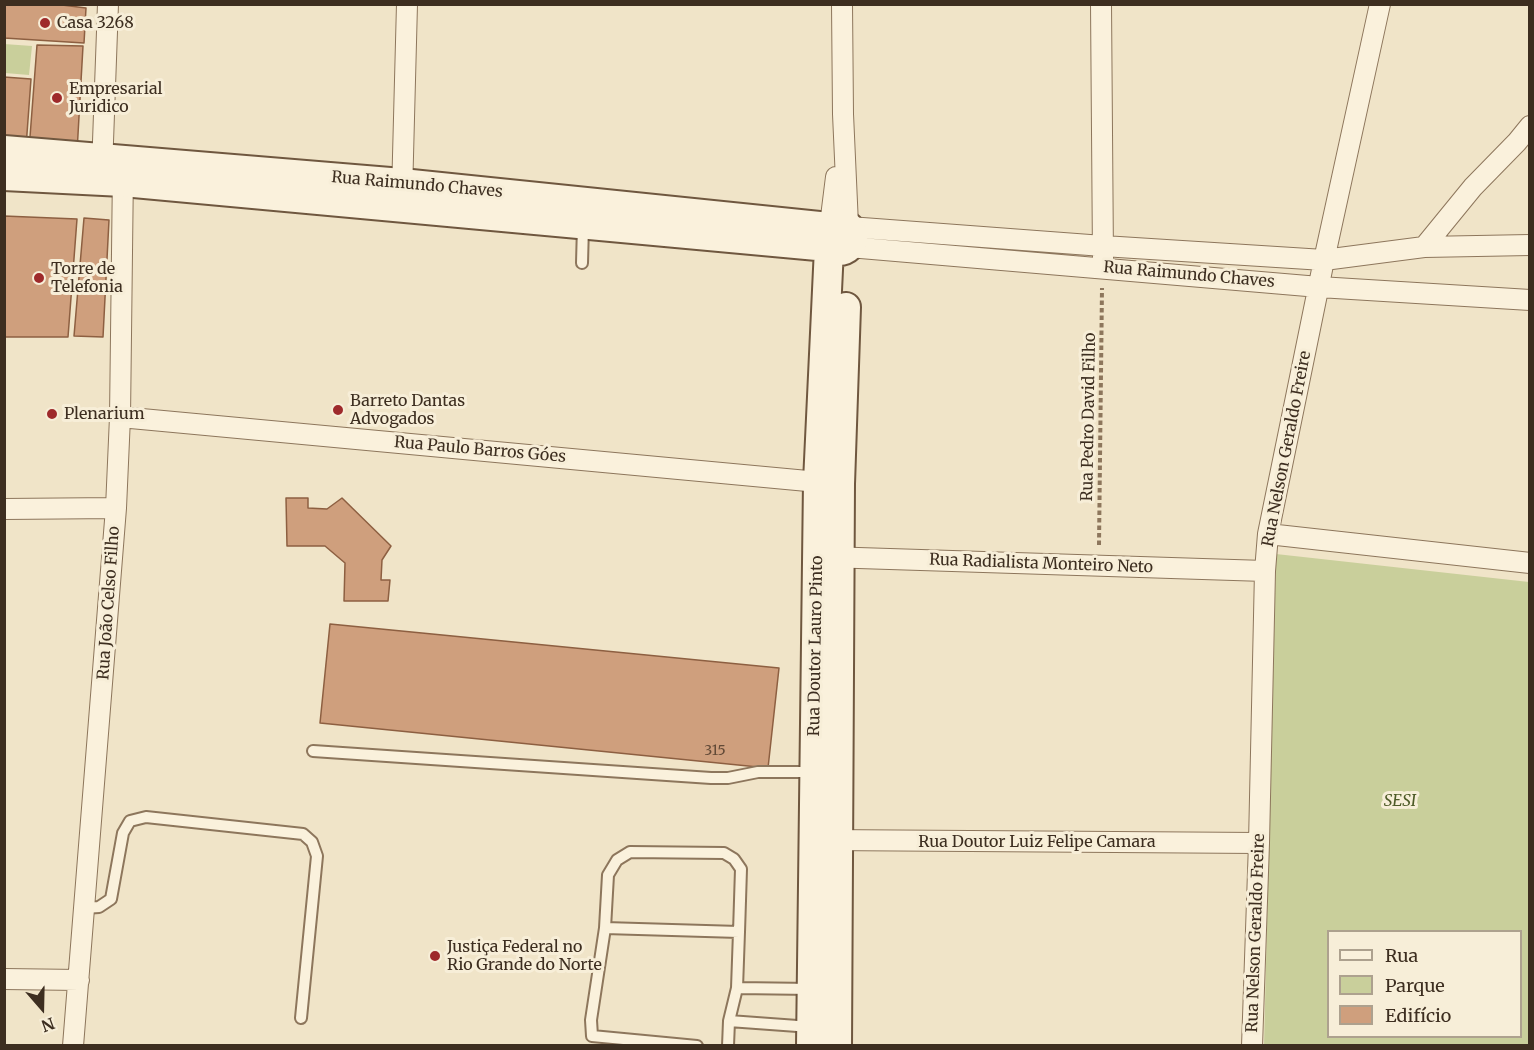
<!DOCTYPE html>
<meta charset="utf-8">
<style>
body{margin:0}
#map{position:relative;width:1534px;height:1050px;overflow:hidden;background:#f0e4c8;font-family:Merriweather,serif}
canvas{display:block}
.frame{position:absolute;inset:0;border:6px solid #3d2e20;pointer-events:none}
.legend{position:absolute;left:1327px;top:930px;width:195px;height:108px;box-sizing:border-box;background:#f7eed8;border:2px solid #ada18e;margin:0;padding:8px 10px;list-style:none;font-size:18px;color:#3d2e20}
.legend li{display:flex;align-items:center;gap:12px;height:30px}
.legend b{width:30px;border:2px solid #ada18e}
.north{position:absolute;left:12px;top:978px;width:60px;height:60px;-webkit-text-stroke:4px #f7eed8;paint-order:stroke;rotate:160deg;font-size:16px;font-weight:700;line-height:24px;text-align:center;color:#3d2e20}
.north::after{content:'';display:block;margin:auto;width:21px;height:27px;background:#3d2e20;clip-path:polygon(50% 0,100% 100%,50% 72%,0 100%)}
</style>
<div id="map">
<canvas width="1534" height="1050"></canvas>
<div class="frame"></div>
<ul class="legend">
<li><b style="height:8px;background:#faf1dc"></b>Rua</li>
<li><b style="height:16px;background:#c9cf9b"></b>Parque</li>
<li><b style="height:16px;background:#cf9f7d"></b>Edifício</li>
</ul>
<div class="north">N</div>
</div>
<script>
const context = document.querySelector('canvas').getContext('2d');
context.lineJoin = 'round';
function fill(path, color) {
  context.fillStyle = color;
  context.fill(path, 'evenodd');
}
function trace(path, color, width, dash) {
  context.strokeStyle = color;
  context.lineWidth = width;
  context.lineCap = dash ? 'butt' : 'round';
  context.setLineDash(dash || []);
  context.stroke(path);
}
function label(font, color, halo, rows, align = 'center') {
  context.font = font + ' Merriweather,serif';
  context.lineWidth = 6;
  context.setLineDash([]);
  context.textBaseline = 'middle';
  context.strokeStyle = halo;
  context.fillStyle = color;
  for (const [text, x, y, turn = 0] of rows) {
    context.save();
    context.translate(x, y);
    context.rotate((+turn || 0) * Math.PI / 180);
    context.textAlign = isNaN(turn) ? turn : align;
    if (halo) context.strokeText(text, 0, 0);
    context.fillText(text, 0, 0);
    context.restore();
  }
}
fill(new Path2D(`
 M4,44l28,2 -3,29 -24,-2z
 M1276,554l253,28v463l-265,1zM1328,932h192v104h-192z`), '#c9cf9b');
const building = new Path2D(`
 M4,4h50l32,4 -2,35 -80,-5z
 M37,45l46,1 -6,106 -48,-2z
 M4,77l27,2 -5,68 -22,-1z
 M4,216l73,3 -9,118h-64z
 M84,218l25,2 -6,117 -29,-1z
 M286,498h22v10l19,1 15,-11 49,48 -9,14 -1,20h9l-2,21h-44l1,-38 -20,-17h-38z
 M330,624l449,44 -11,100 -448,-45z`);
fill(building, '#cf9f7d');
trace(building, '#8d5f41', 1.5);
const lane = new Path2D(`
 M582,263l1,-37
 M313,751l398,27h17l30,-6h56
 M84,908l15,-1 12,-8 12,-66 7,-12 16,-4 157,17 9,8 5,14 -16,162
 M605,928l3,-53 9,-15 13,-8 94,1 10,6 7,10 -2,63
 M737,988l75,1
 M729,1021l82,6
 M697,1046l-105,-10 -1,-16 14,-92 134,4 -2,56 -8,33 -1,25`);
const street = new Path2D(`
 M842,4l1,110 5,111
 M1101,4l2,255
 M102,169l6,-165
 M402,194l5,-190
 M830,225l6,-48
 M849,227l254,19 221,14 100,-13 106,-2
 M849,247l470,40 211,13
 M1424,247l49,-60 44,-45 13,-16
 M120,417l709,66
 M4,509l112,-1
 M1268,534l262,29
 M827,557l438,14
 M825,840l434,3
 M4,979l75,1
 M73,1046l43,-538 4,-91 3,-247
 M1252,1046l7,-203 6,-272 3,-37 56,-274 56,-256`);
const secondary = new Path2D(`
 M4,150l398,33 427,44
 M4,176l119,6 705,65
 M825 237a14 14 0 1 1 28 0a14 14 0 1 1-28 0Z
 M811,1046l7,-564 11,-234
 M837,1046l3,-562 6,-177`);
trace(lane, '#8d765c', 14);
trace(street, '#8d765c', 22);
trace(secondary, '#6f573f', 32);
trace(new Path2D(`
 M1099,545l3,-257`), '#8d765c', 4, [4.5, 3]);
trace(lane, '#faf1dc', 10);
trace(street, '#faf1dc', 20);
trace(secondary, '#faf1dc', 28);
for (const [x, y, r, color] of [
 [45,23,6,"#9e2a2b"],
 [57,98,6,"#9e2a2b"],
 [39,278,6,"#9e2a2b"],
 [338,410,6,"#9e2a2b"],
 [52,414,6,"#9e2a2b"],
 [435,956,6,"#9e2a2b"]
]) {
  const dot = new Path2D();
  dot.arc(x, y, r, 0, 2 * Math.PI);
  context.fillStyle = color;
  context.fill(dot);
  trace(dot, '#f7eed8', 2);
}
label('14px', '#624a37', null, [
 ["315",715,751]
]);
label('16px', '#3d2e20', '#f7eed8', [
 ["Casa 3268",57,23],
 ["Empresarial",69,89],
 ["Juridico",69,107],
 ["Torre de",51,269],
 ["Telefonia",51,287],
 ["Barreto Dantas",350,401],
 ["Advogados",350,419],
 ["Plenarium",64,414],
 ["Justiça Federal no",447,947],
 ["Rio Grande do Norte",447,965]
], 'left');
label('16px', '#3d2e20', '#f7eed8', [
 ["Rua Raimundo Chaves",417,185,5],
 ["Rua Raimundo Chaves",1189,275,5],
 ["Rua Pedro David Filho",1089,417,-89],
 ["Rua Nelson Geraldo Freire",1287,449,-79],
 ["Rua Paulo Barros Góes",480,450,5],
 ["Rua Radialista Monteiro Neto",1041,564,2],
 ["Rua João Celso Filho",109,603,-86],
 ["Rua Doutor Lauro Pinto",816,646,-89],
 ["Rua Doutor Luiz Felipe Camara",1037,842],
 ["Rua Nelson Geraldo Freire",1256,933,-88]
]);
label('italic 16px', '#4d5a26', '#f7eed8', [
 ["SESI",1400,801]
]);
</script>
